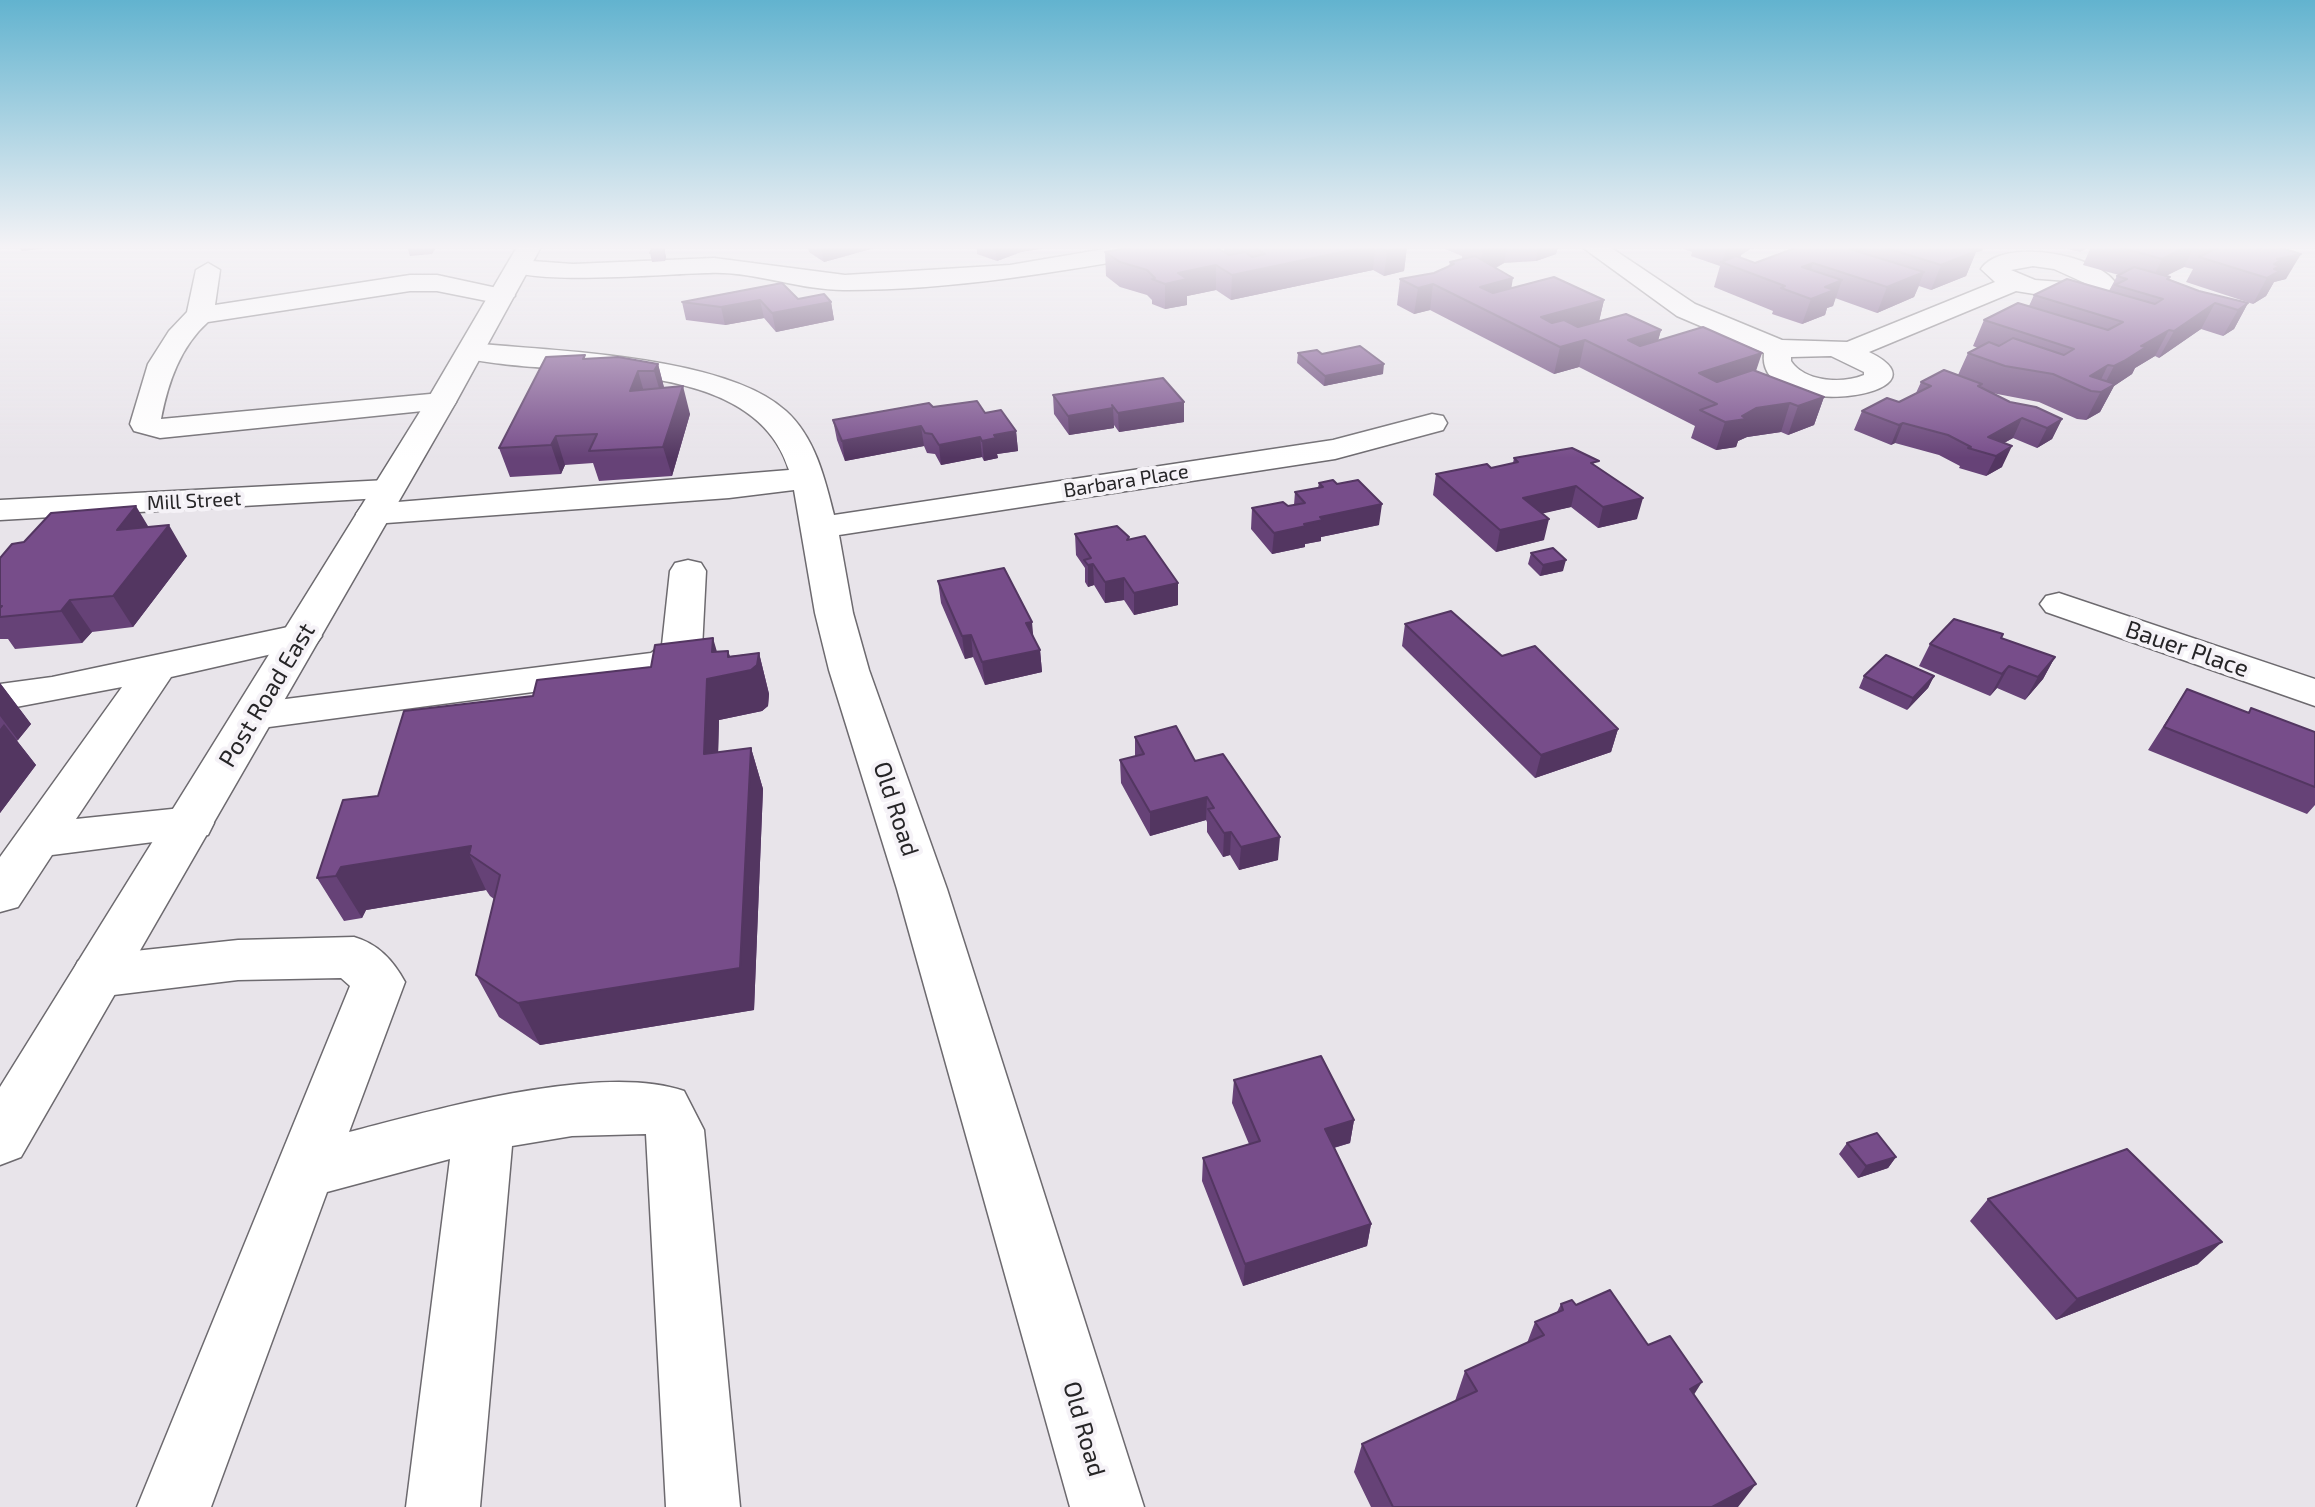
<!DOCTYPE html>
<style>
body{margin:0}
canvas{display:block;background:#e8e4ea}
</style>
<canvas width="2315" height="1507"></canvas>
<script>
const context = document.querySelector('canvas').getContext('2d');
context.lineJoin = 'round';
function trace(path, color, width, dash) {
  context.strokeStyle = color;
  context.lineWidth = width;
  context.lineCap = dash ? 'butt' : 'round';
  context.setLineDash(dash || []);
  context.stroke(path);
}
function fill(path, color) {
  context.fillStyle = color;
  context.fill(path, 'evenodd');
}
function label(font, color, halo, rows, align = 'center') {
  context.font = font + ' "Exo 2",sans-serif';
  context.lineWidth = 8;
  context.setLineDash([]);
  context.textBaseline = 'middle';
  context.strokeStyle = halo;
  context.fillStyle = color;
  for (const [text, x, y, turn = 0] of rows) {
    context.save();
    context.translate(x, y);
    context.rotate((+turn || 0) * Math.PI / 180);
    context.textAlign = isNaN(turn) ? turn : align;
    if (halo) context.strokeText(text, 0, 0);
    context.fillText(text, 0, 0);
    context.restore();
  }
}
const minor = new Path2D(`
 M1116,247h57l-12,7c-104,18 -208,36 -314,36 -46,1 -92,-19 -138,-17 -31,0 -190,14 -203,-6l12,-7 55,4 141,-6 131,17 165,-10z
 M1582,247h28l85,57 87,36 65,2 148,-60 -14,-13c21,-32 114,-15 134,13l-9,13 -41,4 -49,-8 -147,61c92,44 -114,73 -105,1l-87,-37zM2033,266l21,3 33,15 -52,-4 -24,-10zM1831,356l33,16v3c-22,9 -59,7 -73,-14v-4z
 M208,263l12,7 -5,35 195,-30h27l74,16 4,5 -13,8 -65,-13h-27l-202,31c-28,25 -40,61 -47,97l280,-26 11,3 4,6 -4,6 -292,30 -26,-7 -4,-7 18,-60 21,-33 18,-19 9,-42z
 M471,343c81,8 254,12 315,68 29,26 39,68 48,104l499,-75 99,-26 11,2 4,7 -4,7 -108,29 -496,76 14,78 16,57 78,219 197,618h-74l-173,-618 -68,-219 -14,-57 -21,-123 -65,8 -356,26 -12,-3 -5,-7 5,-7 12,-3 416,-34c-36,-119 -232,-89 -328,-113l-4,-6 4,-6z
 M387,480l12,3 5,7 -5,7 -399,23v-20z
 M688,560l13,3 5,8 -4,78 -26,24 -422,56 -15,-3 -6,-10 6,-10 15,-3 397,-50 11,-8 8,-74 5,-8z
 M2059,593l256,86v27l-269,-94 -6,-8 6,-8z
 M302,624l14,4 6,8 -6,8 -145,33 -95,142 115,-12 17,4 6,12 -6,12 -156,20 -34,52 -18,5v-55l122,-170 -122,23v-26l52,-7z
 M354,937c24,7 39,23 51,45l-56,150c85,-22 253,-70 335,-41l20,39 36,377h-74l-20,-373 -74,2 -60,10 -32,361h-74l44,-348 -123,33 -116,315h-74l213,-521 -9,-8 -103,2 -141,17 -19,-6 -7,-15 7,-15 19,-6 141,-15z`);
const major = new Path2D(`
 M517,247h24l-85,155 -435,755 -21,8v-78l426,-685z`);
trace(minor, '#6d6a6f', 3);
trace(major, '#6d6a6f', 3);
fill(minor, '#fff');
fill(major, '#fff');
fill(new Path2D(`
 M407,247h29l-4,7 -22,2z
 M808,247h70l-54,15 -15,-10z
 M977,247h75l-31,5 -24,9 -20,-7z
 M1224,247h183l-3,24 -20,5 -11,-6 -142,30 -15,-10 -29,6v9l-22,4 -13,-5v-4l-5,-5 -27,-8 -14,-11 -1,-24h119z
 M1440,247h118l-2,7 -20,7 -32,2 -8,5 15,20 93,12 -5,21 62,9 -3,10 98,31 68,26 -10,28 -26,10 -7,-3 -34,5 -9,4 -2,6 -20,3 -25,-12 4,-12 -116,-59 -25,7 -124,-64 -16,4 -17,-9 3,-26 34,-6 15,-7 1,-4 12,-3v-3z
 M1678,247h86l-14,2 -9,6 -1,3 15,5 43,-16h185l-1,4 -6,1 -10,24 -35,14 -12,-4 -5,11 -37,16 -42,-15 -2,8 -6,2 -2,7 -23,9 -30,-10 1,-3 -59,-24 6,-21 -29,-10 1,-4z
 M2060,247h30l-10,5z
 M2091,247h165l30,32 -12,3 -8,14 -13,8 -67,-22 7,-13 -9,-2 -19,9 5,1 -1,2 30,12 49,12 -14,26 -11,7 -22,-7 -42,29 -4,-2 -20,12 -3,6 -18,12 -14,26 -14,8 -9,-1 -38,-17 -47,-9 18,9 52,17 -10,20 -15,9 -24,-10 -9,5 -2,24 -16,9 -27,-8 1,-2 -21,-11 -44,-12 -4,2 -37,-15 8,-19 37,-9 17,-9 5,-11 37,-7 10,-22 10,-5 -5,-2 11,-26 45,-14 5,-11 75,-4 8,-15 2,-1 -36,-10z
 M664,248l2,9 -1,4 -13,1 -2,-9z
 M798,299l33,3 3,18 -58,12 -12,-14 -39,7 -39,-5 -4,-18z
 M1298,353l24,1 61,20 -59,12 -27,-23z
 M586,359l72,5 6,24 26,26 -18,62 -73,5 -6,-18 -28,2 -4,9 -51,3 -11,-29z
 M1053,395l131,27 -65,10 -5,-7v3l-45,7 -15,-21z
 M933,407l52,6 31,18 2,20 -21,3 1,4 -14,3 -2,-4 -41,8 -6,-11 -8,-1 -3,-7 -79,15 -8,-21 -4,-20z
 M1514,458l84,9 39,52 -39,9 -27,-21 -29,6 2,27 -48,12 -63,-57 3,-21 55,-6 22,-5z
 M1319,483l60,42 -58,12v4l-16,3v3l-33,7 -21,-25 1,-21 42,-3 1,-13 23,-4z
 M148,527l39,29 -54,71 -41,5 -10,11 -67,6 -7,-10h-8v-81z
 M1075,534l54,6 49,43v22l-44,10 -10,-15 -19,3 -11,-18 -6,2 -3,-5v-14l-9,-13z
 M1531,553l32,18 -23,5 -12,-12z
 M938,581l95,55 7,14 2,22 -57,13 -12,-28 -8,2 -24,-56z
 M1405,624l97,32 116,73 -7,23 -76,26 -133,-132z
 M2001,638l54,19 -12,22 -18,21 -28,-12 -7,8 -71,-30 11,-22z
 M728,651l2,5 29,-3 10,41 -1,12 -6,5 -43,9 -1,32 33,-4 12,41 -9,221 -214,35 -41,-28 -23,-42 18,-76 -4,-3 -4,-6 -120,20 -4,8 -18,3 -27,-43 61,-82 155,-100 118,-29 66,-15z
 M1864,676h70l-6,12 -21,22 -48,-22z
 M0,683l31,41 -13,16 -1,1 19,24 -36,48z
 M2187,689l61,24 3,-5 64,24v73l-8,9 -159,-64z
 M1135,737l60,24 83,99 -39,10 -9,-15 -7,2 -16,-25v-10l-1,-2 -56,16 -29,-53 -1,-23 15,-4z
 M1234,1080l120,40 -4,23 -16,5 37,76 -4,22 -124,40 -41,-105 1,-23 46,-14 -17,-41z
 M1847,1143l49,14 -8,11 -30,10 -19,-24z
 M1988,1199l210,65 -142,56 -86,-99z
 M1561,1304l15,1 72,40 46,50 44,112h-367l-17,-35 8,-28 93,-43 10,-30 62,-28 8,-21 22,-10z`), '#664277');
fill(new Path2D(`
 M19,247h39l-36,4z
 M429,247h7l-4,7z
 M821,247h57l-54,15z
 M995,247h57l-31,5 -24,9z
 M1366,247h9l-2,23 -142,30 1,-25z
 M1407,247l-3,24 -20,5 3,-25z
 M1489,247h18l-3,16 -8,4 -1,3 -16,3 4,-25z
 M1538,247h20l-2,7 -20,7z
 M1727,247h37l-14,2 -9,6 -1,5 -18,3z
 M1854,247h11l-7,20 -17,6 9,-24z
 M1947,247h36l-1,4 -6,1 -10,24 -35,14 10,-25z
 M2186,247h8l-10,20 -34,17 12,-25z
 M664,248l2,9 -1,4 -2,-9z
 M2301,254l-15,25 -12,3 -8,14 -13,8 24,-45z
 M1813,263l-8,25 -3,-21z
 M1216,265v25l-29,6v9l-22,4v-25l13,-11z
 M1924,272l-10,25 -37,16 10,-26z
 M1513,278l-4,25 -29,-16z
 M1842,280l-9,26 -6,2 -2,7 -23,9 9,-25 14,-12z
 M1433,284l-3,26 -16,4 4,-26z
 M760,300l4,18 -39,7 -4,-18z
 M1604,300l-6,26 -52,15 -5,-24z
 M831,302l3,18 -58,12 -4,-19z
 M2215,303l-14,26 -42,29 15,-27z
 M2248,303l-14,26 -11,7 15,-26z
 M1661,330l-7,26 -26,-16z
 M2169,330l-14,26 -20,12 -3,6 -18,12 -14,26 -14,8 28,-54 27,-20z
 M1585,340l-6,27 -25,7 6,-27z
 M1762,353l-9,27 -51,17 -3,-24z
 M658,364l7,27 -3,7 -8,-27z
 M1384,364l-1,10 -59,12 1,-10z
 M2108,365l-13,27 -5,-16z
 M638,371l8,28 -16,-8z
 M683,386l7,28 -18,62 -9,-29z
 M1824,397l-10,28 -26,10 10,-29z
 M1184,402v20l-65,10 -1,-19z
 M1790,403l-9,29 -34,5 -9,4 -2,6 -20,3 9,-28 17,-6 14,-8z
 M1113,408l1,20 -45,7 -1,-19z
 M2022,418l-9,20 -27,15 2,-16z
 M2062,419l-10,20 -15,9 10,-20z
 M1903,423l-8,20 -4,2 8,-20z
 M921,426l3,20 -79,15 -3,-20z
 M1016,431l2,20 -21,3 1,4 -14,3 -2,-20 12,-6z
 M556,436l9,29 -4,9 -10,-29z
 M980,437l2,20 -41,8 -2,-20z
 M2012,446l-10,21 -16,9 10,-20z
 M1576,486l-5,21 -52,12 4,-21z
 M1643,498l-6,21 -39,9 5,-21z
 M1382,504l-3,21 -58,12v4l-16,3v3l-33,7 2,-21 30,-9 16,-7z
 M136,506l18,30 -37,-6z
 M1549,519l-5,21 -48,12 4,-22z
 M169,525l18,31 -54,71 -20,-31z
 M1566,560l-3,11 -23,5 3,-11z
 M1093,564l1,21 -6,2v-22z
 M1124,578v22l-19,3v-21z
 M1178,583v22l-44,10v-22z
 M70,600l22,32 -10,11 -21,-32z
 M1032,622l2,22 -8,-21z
 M971,635l2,22 -8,2 -3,-23z
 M713,638l11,38 4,-25 7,23 24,-21 10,41 -1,12 -6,5 -43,9 -2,76 -13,-42 3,-75z
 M1040,650l2,22 -57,13 -3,-23z
 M2055,657l-12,22 -18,21 13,-23z
 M2009,666l-12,22 -7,8 12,-22z
 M1934,676l-6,12 -21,22 6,-12z
 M0,683l31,41 -13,16 -18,-24z
 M4,724l32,41 -36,48v-84z
 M1618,729l-7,23 -76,26 6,-23z
 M751,748l12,41 -9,221 -214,35 -22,-42z
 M1207,797l-1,23 -56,16v-24z
 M1231,832l-1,23 -7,2 1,-24z
 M1280,837l-2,23 -39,10 2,-23z
 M471,846l-2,8 17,36 -120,20 -4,8 -26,-42 5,-9z
 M1354,1120l-4,23 -28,8 3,-22z
 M1896,1157l-8,11 -30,10 8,-12z
 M1371,1224l-4,22 -124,40 2,-22z
 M2222,1242l-24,22 -142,56 21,-21z
 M1702,1382l-19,30 7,-23z
 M1756,1484l-18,23h-26z`), '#533661');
const building = new Path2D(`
 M1133,247h83l13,8 16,-3 7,5 13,-3 -11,-7h112l-134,28 -16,-10 -38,8 9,6 -22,5 -13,-5 3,-1 -8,-8 -27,-8 -15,-10z
 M1379,247h27l-19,4z
 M1798,247h56l-4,2 74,23 -37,15 -74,-24 -11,4 40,13 -17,7 9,3 -23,9 -30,-11 4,-2 -64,-24 15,-6 19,7z
 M1883,247h80l13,4 -35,14z
 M2119,247h67l-24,12z
 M2215,247h41l5,1 3,-1h14l23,7 -24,5 4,1 -7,4 6,2 -6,3 6,2 -13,7 -68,-21 18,-9z
 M664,248l-1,4 -13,1 2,-4z
 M1475,256l38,22 -33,9 13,6 61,-16 50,23 -63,17 11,6 12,-3 14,7 48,-13 35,16 -33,10 12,6 63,-19 59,26 -63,20 18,9 36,-12 71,27 -26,9 -8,-3 -34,5 -14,8 4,3 -21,3 -25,-12 17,-6 -132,-64 -25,7 -127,-63 -15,4 -18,-9 34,-6 20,-9 -4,-2z
 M2134,267l36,10 -3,2 32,12 49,12 -10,7 -23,-7 -41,28 -5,-1 -28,16 5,1 -22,14 -10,5 -6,-1 -18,11 25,8 -14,8 -10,-1 -38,-17 -48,-8 -37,-13 21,-11 10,4 14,-8 51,17 10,-6 -90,-29 34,-17 90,27 15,-8 -89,-27 33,-16 88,25 8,-5 -48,-14 12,-6 -10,-3z
 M782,283l16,16 26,-5 7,8 -59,11 -12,-13 -39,7 -39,-5z
 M1360,346l24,18 -59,12 -27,-23 19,-3 5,4z
 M585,355l-2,4 35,-2 40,7 -4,7h-16l-8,20 53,-5 -20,61 -74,4 8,-17 -41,2 -5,9 -52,3 47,-91z
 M1944,370l38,14 -4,2 32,16 26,5 26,12 -15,9 -25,-10 -34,19 24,9 -16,10 -28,-8 3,-1 -23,-12 -45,-12 -4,2 -37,-14 25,-13 12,4 32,-16 -10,-4z
 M1163,378l21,24 -66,11 -6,-8 1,3 -45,8 -15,-21z
 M977,401l8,12 16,-3 15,21 -22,4 2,3 -14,3 -2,-4 -41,8 -7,-11 -7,-1 -4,-7 -79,15 -9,-21 96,-17 4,4z
 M1572,448l27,13 -8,2 52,35 -40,9 -27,-21 -53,12 26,21 -49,11 -64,-56 51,-10 4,4 27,-6 -4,-4z
 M1333,480l4,4 21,-4 24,24 -62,13 3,3 -19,4 2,2 -32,7 -22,-25 31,-6 5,4 17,-3 -10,-11 28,-5 -4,-4z
 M136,506l-19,24 52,-5 -56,71 -43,4 -9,11 -61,6v-9l2,-2h-2v-48l12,-14 12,-2 27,-29z
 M1117,526l12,11 -2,3 18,-4 33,47 -44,10 -10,-15 -19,4 -12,-18 -5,1 -4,-5 7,-2 -16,-24z
 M1553,548l13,12 -23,5 -12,-12z
 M1004,568l28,54 -6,1 14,27 -58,12 -11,-27 -9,1 -24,-55z
 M1451,611l51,45 33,-10 83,83 -77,26 -136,-131z
 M1954,619l49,15 -2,4 54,19 -17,20 -29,-11 -7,8 -72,-30z
 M713,638l-1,14 16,-1v6l31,-4 -2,12 -6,5 -44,9 -3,75 47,-6 -11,220 -222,35 -42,-28 24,-100 -31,-21 2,-8 -130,21 -5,9 -19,2 26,-78 35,-4 26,-85 129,-15 4,-16 114,-13 4,-22z
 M1886,655l48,21 -21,22 -49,-22z
 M2187,689l62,24 2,-5 64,24v55l-151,-60z
 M1176,726l19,35 28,-7 57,83 -39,10 -10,-15 -7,1 -16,-24 6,-1 -7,-11 -57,15 -30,-52 24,-6 -9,-17z
 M1321,1056l33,64 -29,9 46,95 -126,40 -42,-106 57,-17 -26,-61z
 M1877,1133l19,24 -30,9 -19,-23z
 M2127,1149l95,93 -145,57 -89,-100z
 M1610,1290l38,55 22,-9 32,46 -12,7 66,95 -44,23h-319l-31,-63 115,-53 -12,-20 79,-36 -9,-13 28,-12 -2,-6 11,-4 4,5z`);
fill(building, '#774d8a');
trace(building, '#533661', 2);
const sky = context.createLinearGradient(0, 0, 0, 458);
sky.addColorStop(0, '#62b3cf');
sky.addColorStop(0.54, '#f5f3f6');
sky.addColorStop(1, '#f5f3f600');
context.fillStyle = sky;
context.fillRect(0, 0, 2315, 458);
label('20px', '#262527', '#f5f2f7', [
 ["Barbara Place",1126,481,-9],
 ["Mill Street",194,501,-3]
]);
label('24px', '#262527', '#f5f2f7', [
 ["Bauer Place",2187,649,19],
 ["Post Road East",267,695,-59],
 ["Old Road",896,809,72],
 ["Old Road",1084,1429,74]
]);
</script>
